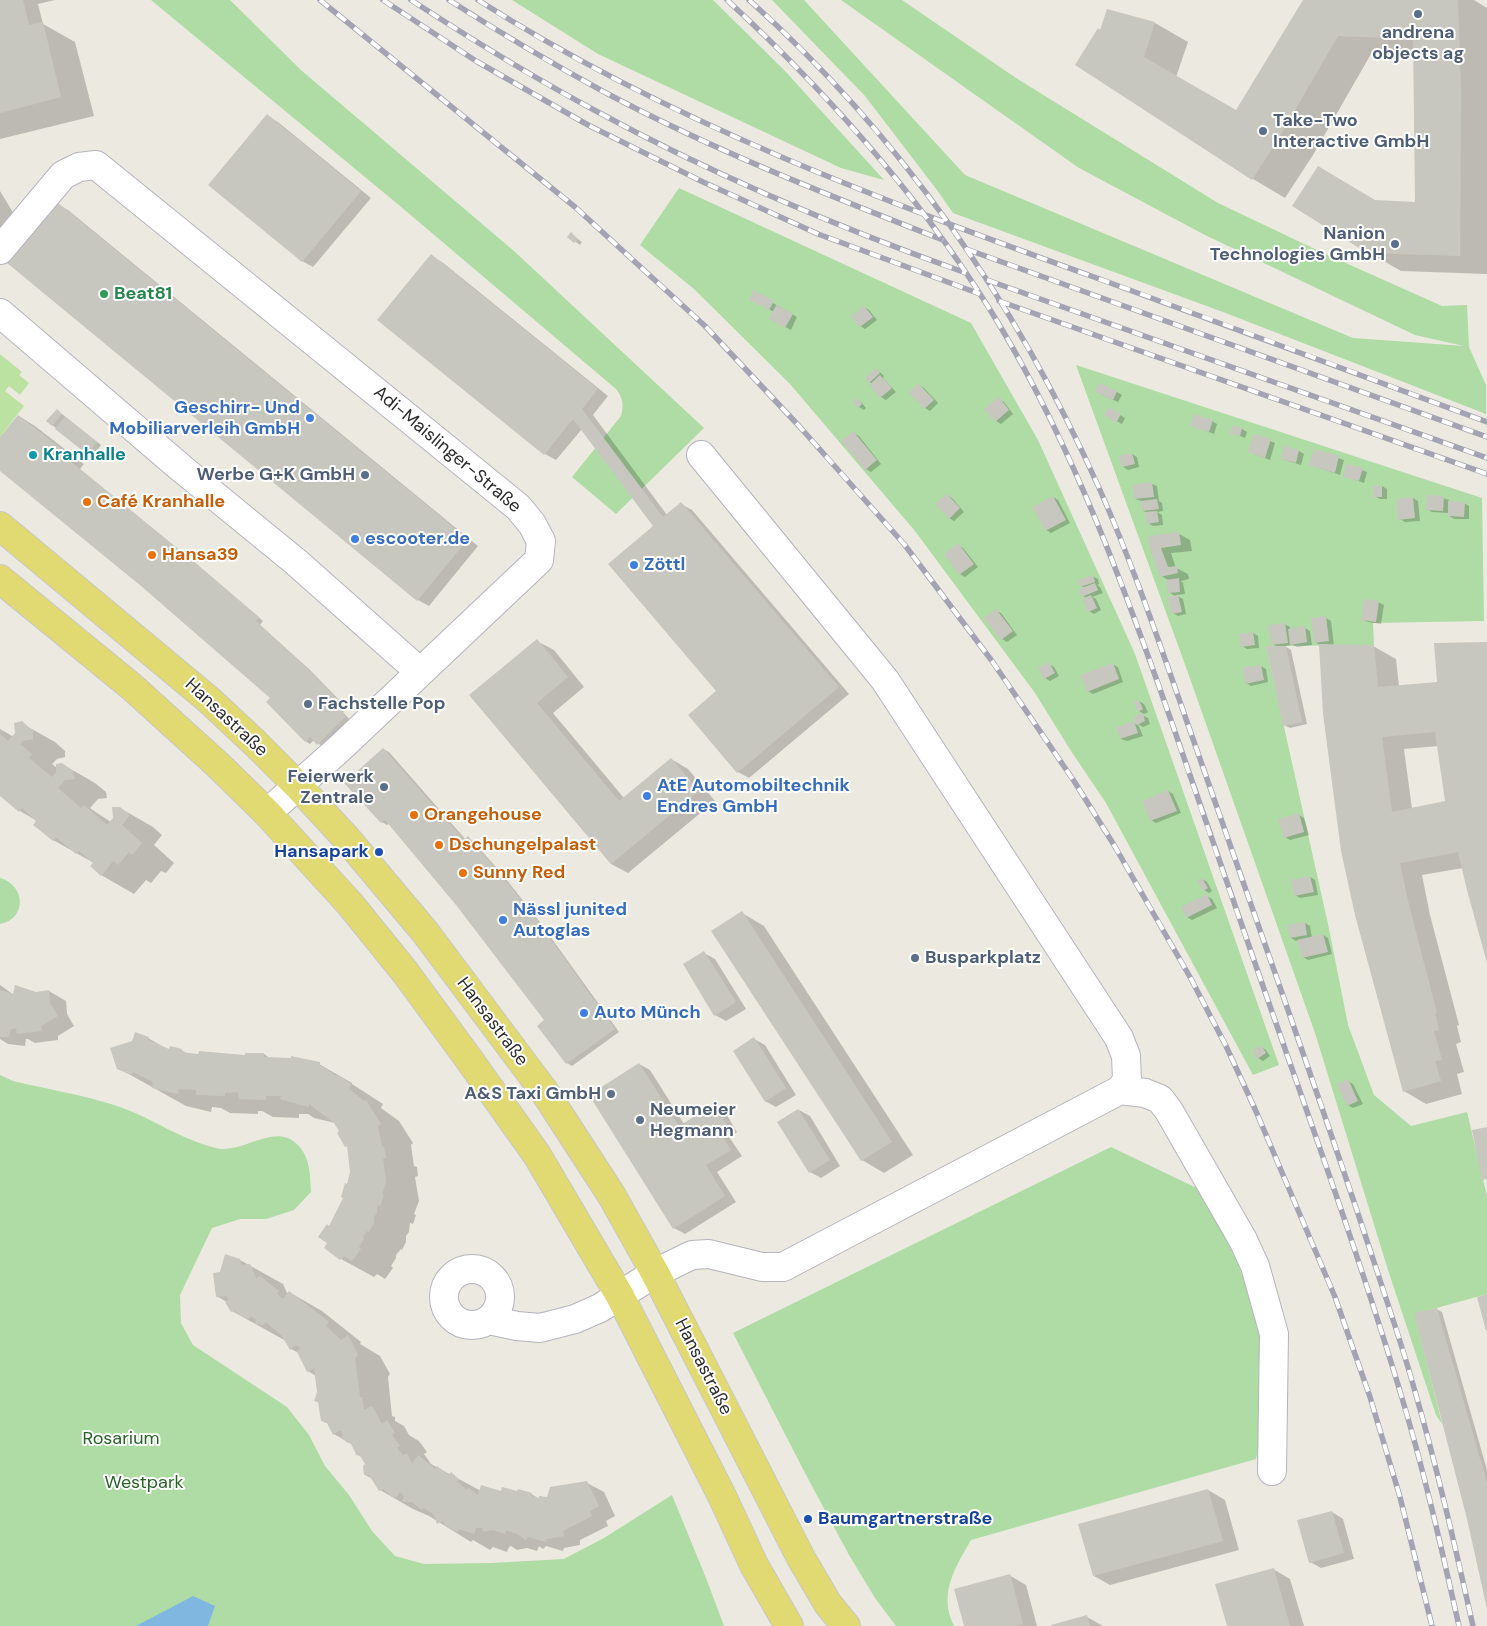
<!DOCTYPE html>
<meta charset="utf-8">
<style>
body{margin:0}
canvas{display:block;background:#ece9e0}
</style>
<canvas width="1487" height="1626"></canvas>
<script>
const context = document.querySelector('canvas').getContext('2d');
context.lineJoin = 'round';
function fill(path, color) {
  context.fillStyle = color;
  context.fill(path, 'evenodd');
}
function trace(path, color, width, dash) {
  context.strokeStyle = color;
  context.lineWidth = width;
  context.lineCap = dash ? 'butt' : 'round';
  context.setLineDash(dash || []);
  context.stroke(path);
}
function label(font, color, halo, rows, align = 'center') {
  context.font = font + ' "DM Sans",sans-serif';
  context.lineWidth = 4;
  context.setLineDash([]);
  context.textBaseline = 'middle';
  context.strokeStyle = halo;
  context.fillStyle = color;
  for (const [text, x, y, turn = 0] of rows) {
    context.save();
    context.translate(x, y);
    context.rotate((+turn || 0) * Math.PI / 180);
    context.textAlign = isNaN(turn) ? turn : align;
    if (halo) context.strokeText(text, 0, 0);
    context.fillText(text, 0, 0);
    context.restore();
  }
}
fill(new Path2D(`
 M151,0h79l72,71 212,180 190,177 -88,86 -44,-37 49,-61c3,-10 2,-18 -5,-27l-216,-183z
 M512,0h201l72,71 99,109 -43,-12 -243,-114z
 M772,0h32l161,175 388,163 111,8 -49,-11 -210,-100 -126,-67 -238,-168h61l114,78 202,125 103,49 121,54 25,-1 2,42 17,38v29l-263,-102 -270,-99 -16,-23 -72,-94z
 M679,188l292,135 67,117 97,214 144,411 -26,10 -147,-272 -35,-52 -36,-58 -120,-162 -125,-147 -96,-95 -54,-44z
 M1076,365l406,133 2,123 -111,2 1,22 -108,1 62,278 20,101 26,70 37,31 56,-14 20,84v98l-72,20 27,110 -6,-9 -48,-145 -73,-237 -128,-363z
 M0,878c26,7 27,41 0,46z
 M0,1075l13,6c34,8 70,14 104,25 34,11 64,34 99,42 23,6 53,-20 74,-9 20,12 20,32 21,53l-17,18 -28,9h-26l-28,9 -32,67 1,28 12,22 94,62 22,28 16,31 24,29 23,36 23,25 29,8 67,-1 73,-4 40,-21 68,-43 34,83 18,48h-724z
 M1111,1147l94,45 51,113 7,39 4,65 -11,50 -285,81c-16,28 -33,54 -17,86h-58l-21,-28 -26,-43 -44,-82 -72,-140z`), '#aedca4');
fill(new Path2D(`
 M0,354l22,18 -3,3 10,8 -9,12 -11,-9 -4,5 19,15 -24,31z`), '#bbe2a1');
fill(new Path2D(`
 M193,1596l22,10 -7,20h-72z`), '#80b7e1');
fill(new Path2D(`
 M0,0h55l-17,4 5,20 32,18 19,74 -94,23z
 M1304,0h170l13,8v266l-86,-3 -33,-19 8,-50 40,1 -1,-147 -44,-2 -58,101 -28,43 -32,-19 -176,-114 24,-33 7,-21 47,12 33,19 -12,35 61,35z
 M267,116l11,6 93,76 -58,69 -11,-6z
 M0,191l17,28 -17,10z
 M57,204l11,6 410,336 -49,60 -11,-6 -410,-337z
 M571,234l11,8 -2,3 -11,-8z
 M431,256l11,6 166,134 -15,19 74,100 14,-11 11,6 157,184 -100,84 -11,-6 -48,-57 28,-24 -64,-164 -72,-98 -26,31 -11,-6z
 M754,292l43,25 -6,13 -21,-11 4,-7 -23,-13z
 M864,307l5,3 8,10 -12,9 -5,-3z
 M876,370l5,3 3,3 -1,2 13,14 -10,8 -5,-3 -11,-15z
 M919,385l5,3 14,15 -8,8 -5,-3z
 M1117,392l5,3 -4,7 -16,-7z
 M999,399l5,3 9,12 -12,10 -5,-3z
 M857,400l5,3 4,5 -2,2 -5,-3z
 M1110,409l15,9 -3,6 -16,-9z
 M57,410l44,35 -8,11 -41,-31z
 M19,416l16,10 49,38 -4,5 119,97 64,55 -3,4 49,44 38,39 -4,4 7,8 -27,27 -9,-7 -4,4 -5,-3 -33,-43 -130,-113 -142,-115v-31z
 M1212,421l5,3 -3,10 -23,-9z
 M1242,429l5,3 -2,6 -13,-5z
 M854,433l5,3 22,28 -10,8 -5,-3z
 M1270,441l5,2 -5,17 -16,-6z
 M1299,451l5,3 -3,11 -19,-6z
 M1315,451l29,9 -4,15 -29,-10z
 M1132,454l5,3 2,10 -11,3 -5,-3z
 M1362,470l5,2 -3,11 -20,-7z
 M1152,484l5,2 2,15 3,2 1,8 -6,1 5,3 1,10 -10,1 -5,-3 -2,-11 -3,-1 -1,-10 -7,-2z
 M1382,486l5,3v10h-7l-6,-3z
 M947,495l5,3 12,14 -10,9 -5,-3z
 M1053,497l5,3 12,23 -19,10 -5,-3z
 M1413,498l5,3 2,20 -15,1 -5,-3z
 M1443,498l6,2 -1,3h16l5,3v13h-15l-5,-3v-3l-17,-1 -5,-3z
 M1179,534l11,6 2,11 -21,2 5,15 12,6 1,5 -8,2 2,2 2,11 -10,1 8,4 3,15 -8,2 -5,-3 3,-16 -7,-5 -1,-12 -7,-4 -10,-27z
 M958,545l5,3 15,19 -13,10 -5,-3z
 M1092,576l6,3 1,5 -2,1 3,2 3,6 -11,4 4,2 5,11 -7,4 -5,-3 -2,-13 -4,-2 2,-8 -4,-2z
 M1378,602l6,3 -3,19 -13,-2 -6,-3z
 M996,611l5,2 16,22 -10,7 -5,-3 -16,-21z
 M1326,618l5,3 3,25h39l23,13 3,27 40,-3 48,-40v317l-24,-92 -41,7 8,40 29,110 -2,1 4,16 -5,2 8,28 -7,2 5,20 -36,10 -22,-13 -84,-446 -5,-3zM1439,746l8,56 -35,7 -8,-60z
 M1284,624l6,3v3l15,-2 5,3 2,14 -15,2 -4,-2 -8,1 6,4 16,74 -17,4 -6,-3 -7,-78 -4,-3z
 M1253,633l5,3 1,12 -12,1 -5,-3z
 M537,641l17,9 30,37 -31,26 71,85 47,-39 17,10 27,32 -87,72 -17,-9 -140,-168z
 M1049,664l5,3 5,9 -9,5 -5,-3z
 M1112,664l6,3 5,15 -30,12 -5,-3z
 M1261,666l5,3 2,13 -17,4 -5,-3z
 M1139,701l5,3 4,8 -4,2 -5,-3z
 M1142,715l6,3 2,6 -7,3 -5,-3 5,12 -16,5 -6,-2 -3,-10 16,-6 5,3 -3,-9z
 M21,723l34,19 10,9v6l-8,2 -5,5 5,4 5,-4 33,19 11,9 1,6 -9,1 -8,9 7,5 14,9 9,-14 33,19 9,8 -8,10 20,18 -8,10 -5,-2 -10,12 -5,-3 -12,14 -33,-19 -7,-12 -41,-23 -16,-19 -17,-10 -20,-17v-65l14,8z
 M383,749l6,3 77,88 2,-2 5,3 29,33 37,47 80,111 -47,34 -5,-3 -21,-42 -89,-117 -67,-81 -3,2 -5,-3 -36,-39z
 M1168,791l5,3 8,19 -25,10 -5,-3z
 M1299,815l5,3 5,17 -19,5 -5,-3z
 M1310,877l5,3 3,15 -18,3 -5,-3z
 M1202,879l5,3 5,9 -3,2 -5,-3z
 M1207,896l5,3 5,9 -25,12 -5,-3z
 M742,913l22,13 149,229 -29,18 -22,-13z
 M1305,923l5,3 2,12 11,-3 5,3 4,16 -24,6 -5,-3 -4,-17 -3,1 -5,-3z
 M704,953l11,6 31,50 -20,12 -11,-6z
 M0,985l14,10 35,-4 17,10 1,13 7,12 -16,10v4l-23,3 -7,-4h-2l-1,7 -17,-2 -8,-5z
 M148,1038l19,11 14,1 7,4 59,2 17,-2 7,5 48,5 33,19v1l31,20 -2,4 18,13 14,22 -2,2 3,21 3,1 1,9 -3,1 4,24 -5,13 2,1 -3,9 -3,-1 -1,9 -3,4v6l-4,8 -1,-1 -5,6v3l-5,8 2,2 -8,11 -8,-5 -3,3 -33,-18 -13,-16 2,-16 15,-29 6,-26 -3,-25 -3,-1 -4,-14 -6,-9 -21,-5 -6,-4h-9v4l-26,-1 -11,-6h-4v3l-28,-1 -9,-5 -9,-1 -1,5 -25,-6 -68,-38z
 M754,1039l11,6 31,50 -20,12 -11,-6z
 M1261,1047l5,3 4,6 -7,5 -5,-3z
 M639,1064l11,6 34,54 30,-18 11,6 12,20 -8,5 13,19 -25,16 19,30 -51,32 -11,-6z
 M1348,1081l5,3 10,20 -10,4 -5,-3z
 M799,1110l11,6 30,50 -19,12 -11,-6z
 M240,1260l43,24 4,9 2,-1 33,19 39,31 -1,2 20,12 10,18 -2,3 4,39 3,1v4l9,5 5,9 10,6 8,11 -3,2 7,10 50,27 50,3 9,5h8l39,-16 17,9 11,24 -9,5 2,5 -28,14v5l-16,3 -1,3 -17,-5 -3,3 -4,-3 -2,5 -10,-3 -10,2 -6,-4 -2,1 -2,5 -14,-5 -3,3 -17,-10 -2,2 -42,-26 -16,-7 -33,-19 -7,-11 -8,-4 2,-11 -4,-6 -5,-3 -5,-10 -19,-11 -5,-10 -7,-3 -2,-18 -5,-2 3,-9 -2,-16 -8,-5 -9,-18 -8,-4 -5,-8 -54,-30 -5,-9 -9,-5 2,-24z
 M1436,1309l6,3 45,158v137z
 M1208,1490l17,10 14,50 -129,35 -16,-9z
 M1332,1512l11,7 11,40 -33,9 -11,-6z
 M1273,1569l17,10 14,47h-76z
 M1009,1575l17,10 11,41h-71z
 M1087,1617l16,9h-49z`), '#0003');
fill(new Path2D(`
 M0,0h23l6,25 14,-3 18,75 -61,16z
 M1303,0h155l3,94 -1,162 -93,-3 -75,-47 26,-40 57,34 40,2 -2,-163 -75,-3 -58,100 -28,44 -177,-115 23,-37 2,2 7,-21 48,13 -11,35 92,53z
 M267,114l94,77 -59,71 -94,-77z
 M57,202l411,337 -51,62 -410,-338z
 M571,232l7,7 -4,4 -7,-6z
 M431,254l167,135 -16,20 81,108 18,-15 158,185 -102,86 -49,-58 28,-24 -108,-127 45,-38 -80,-107 -29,36 -167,-135z
 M754,290l20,11 -5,9 -20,-10z
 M776,305l17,9 -8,14 -16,-9z
 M864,306l9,11 -13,10 -9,-11z
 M876,368l4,5 -11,10 -4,-5z
 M880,375l12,13 -12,10 -11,-13z
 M918,383l16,17 -10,9 -15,-16z
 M1099,383l18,8 -4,9 -18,-8z
 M999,397l10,13 -14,12 -11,-13z
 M857,398l5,6 -4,4 -5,-6z
 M1109,407l12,7 -5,9 -12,-8z
 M57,409l5,5 -10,12 -6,-5z
 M1194,414l19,6 -4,12 -19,-6z
 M18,415l50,39 -3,3 129,105 65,55 -3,4 48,44 39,40 -4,4 7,7 -29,29 -7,-8 -5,5 -39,-40 4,-4 -129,-112 -141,-115v-34z
 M65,417l32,25 -10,12 -32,-25z
 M1233,425l9,3 -2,8 -10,-2z
 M853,431l24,29 -12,10 -24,-29z
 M1254,434l17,5 -6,19 -17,-6z
 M1284,446l15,4 -3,13 -15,-4z
 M1314,449l25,7 -4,17 -26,-8z
 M1132,453l3,11 -13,3 -3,-11z
 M1346,464l17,4 -4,13 -16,-4z
 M1152,482l2,15 -20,2 -2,-14z
 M1382,485v12h-9v-11z
 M947,494l13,14 -11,11 -14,-15z
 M1427,495l17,1 -1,15 -17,-1z
 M1053,496l13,24 -21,11 -13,-24z
 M1413,497l2,21 -17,2 -2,-21z
 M1157,499l2,10 -17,2 -1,-10z
 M1448,501l17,1 -1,15 -16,-1z
 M1157,511l2,11 -12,2 -2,-12z
 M1179,532l2,13 -20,3 7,19 9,-1 1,7 -18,4 -10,-28 -2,-13z
 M958,543l16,21 -15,11 -15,-21z
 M1093,575l2,7 -15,5 -2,-7z
 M1179,578l1,14 -12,1 -2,-13z
 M1095,583l3,7 -16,7 -3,-8z
 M1091,595l6,13 -9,4 -6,-13z
 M1178,595l4,17 -10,2 -5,-17z
 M1364,599l15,2 -3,21 -15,-2z
 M996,609l17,22 -12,9 -17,-22z
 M1326,616l3,25 -15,2 -3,-25z
 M1285,623l3,20 -17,2 -3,-20z
 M1305,626l2,16 -17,3 -2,-16z
 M1253,632l2,13 -14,2 -2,-13z
 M537,639l31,38 -31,26 82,98 52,-43 28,33 -88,73 -142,-169z
 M1487,642v321l-20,-73 -9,-38 -58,11 8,38 29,112h-2l4,17 -5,1 8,29 -7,1 6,20 -38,11 -48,-177 -14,-64 -18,-137 -4,-70 55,1 4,42 59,-5 -3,-39zM1435,732l10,69 -53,11 -10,-75z
 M1266,646h20l16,76 -19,4z
 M1049,662l6,11 -11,6 -6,-11z
 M1113,663l6,16 -32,13 -7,-17z
 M1261,665l3,15 -19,4 -3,-16z
 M1139,700l4,9 -5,3 -4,-10z
 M1143,713l2,8 -8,4 -3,-9z
 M22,721l11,10v8l-10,2 -3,3 12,10 -3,4 23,19 4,-4v-9l6,-1 11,8 2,8 -10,1 -7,8 23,20 3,-3 23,20 6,-7 -1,-11h8l10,8 -8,10 20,18 -10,12 -3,-3 -11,13 -5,-4 -12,15 -11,-10 3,-3 -14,-12 -3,3 -20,-17 -3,4 -20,-16 3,-4 -14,-13 -3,4 -19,-16v-62l8,7 7,-8 -1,-10z
 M1134,721l4,12 -18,6 -4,-11z
 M383,748l81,92 4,-4 29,34 37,46 81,113 -49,35 -29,-38 7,-6 -88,-115 -71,-85 -4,3 -37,-40z
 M1168,790l9,21 -27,10 -8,-20z
 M1299,813l5,19 -20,6 -6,-19z
 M1310,876l4,16 -20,4 -3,-16z
 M1202,878l6,10 -5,3 -6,-11z
 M1207,894l5,11 -26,13 -5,-11z
 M742,911l150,231 -31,19 -150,-230z
 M1305,922l2,13 -17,3 -3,-13z
 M1323,934l5,18 -26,6 -5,-18z
 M704,951l32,51 -22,14 -31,-52z
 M15,985l21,7 13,-2 1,13 8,13 -17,10 1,5 -25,3 -1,-6 -6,2 -1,7h-9v-47l13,4z
 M135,1032l14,5 -1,3 21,9 1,-3 12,3 -1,3 17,2 1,-3 46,4v-2h19v4l27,1v-2l29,6v3l16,11 1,-2 14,10 -2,5 15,12 2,-1 15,24 -3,2 4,21h2l2,11h-3l3,24 -4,12 2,1 -4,11 -3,-1v8l-3,4v6l-5,9 -2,-1 -4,5 1,3 -5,8 2,2 -9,12 -8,-5 -4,4 -16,-12 3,-5 -9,-6 9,-13 2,2 14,-28 -2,-1 4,-14 2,1 3,-12 -3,-26 -2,1 -8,-14 2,-2 -5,-8 -25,-19v3l-15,-4 -14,-4 1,-3h-15v4l-27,-1 -1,-7 -13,1v3l-29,-1v-5l-17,-1 -1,5 -26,-6 1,-6 -20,-10 -2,3 -14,-6 -7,-21 22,-7z
 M754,1037l32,51 -21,14 -32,-51z
 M1261,1045l5,8 -9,6 -5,-8z
 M639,1063l40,63 35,-22 13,21 -8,5 12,20 -25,15 19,31 -52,33 -84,-134z
 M1348,1079l10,22 -11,5 -10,-22z
 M798,1109l32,51 -21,13 -32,-51z
 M1487,1127v52l-5,1 -10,-50z
 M225,1254l15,5 1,6 9,-1 6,14 4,-2 19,15 -2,3 6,5 6,-8 40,31 -3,4 15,14 7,-5 10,20 -3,3 5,39h2l2,13 8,-4 10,18 5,-4 8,13 -3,2 8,11 -3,2 6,7 4,-2 5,11 6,-9 17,14 2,-3 12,9 2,-3 8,7 -2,3 10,8 1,-3 10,8 3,-10 20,6 1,-4 15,4 1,-2 14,4 -1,3 8,2v-2l8,1 3,-10 37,-6 12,25 -9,5 2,5 -29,15 1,5 -17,3 -1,3 -18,-5 -2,3 -9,-6 -11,-4 -1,4 -12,-4 -10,2 -1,-4h-6l-2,6 -15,-5 -2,3 -12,-7 -3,-4 -5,3 -3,-9 -10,-7 -2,2 -10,-8h-10l2,-6 -4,-4 -5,7 -12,-10 -4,2 -10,-16h-5l-1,-9 2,-2 -6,-10 -2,2 -7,-14 -2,1 -7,-5 2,-3 -3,-5 -7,5 -7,-14h-5l-3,-19 -4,-1 3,-9 -3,-24 -7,4 -10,-20 3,-4 -4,-3 -6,5 -8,-14 -16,-14 -3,3 -8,-1 1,-4 -5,-4 -3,4 -14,-9 -3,1 -6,-10 3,-3 -1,-3 -11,1 -3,-24 7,-1z
 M1487,1294v37h-1l-9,-34z
 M1437,1308l50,175v126l-20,-90 -53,-206z
 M1208,1489l15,52 -130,35 -15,-52z
 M1332,1511l12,42 -35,10 -12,-43z
 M1274,1568l16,58h-63l-12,-42z
 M1010,1574l13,50 -8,2h-51l-10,-37z
 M1087,1615l3,11h-39v-1z`), '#c8c7bf');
const minor = new Path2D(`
 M0,250l63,-75 16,-8 17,-2 422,342 14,17 9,17 -2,19 -199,188 -73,65
 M0,313l181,155 115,94 124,110
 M1120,1090l25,3 15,6 9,12 74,129 12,26 19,68 -2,137
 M444 1297a28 28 0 1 1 56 0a28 28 0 1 1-56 0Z
 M489,1320l28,6 23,2 35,-9 25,-11 55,-35 37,-18 17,-1 53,13h21l337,-177 7,-10 -1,-24 -7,-18 -234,-358 -184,-225`);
const major = new Path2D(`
 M0,526l209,174 47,44 42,42 49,53 78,93 119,159 68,105 43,77 146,285 27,46 18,22
 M0,579l132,108 86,78 49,48 30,33 53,58 55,68 63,86 69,97 83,141 102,200 32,69 35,61`);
trace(minor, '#b4b4be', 30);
trace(major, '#c8c8c8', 30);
trace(minor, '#fff', 28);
trace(major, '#e1d971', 28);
const rail = new Path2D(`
 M320,0l255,207 130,119 94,100 105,118 88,117 82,120 40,64 76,132 36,69 29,63 80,188 35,100 30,100 32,129
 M383,0l93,61 112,64 115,57 115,52 162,60
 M411,0c60,39 121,77 185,111 117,64 244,117 370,162
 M449,0c51,33 104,64 157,93 107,57 224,103 337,147
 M478,0c194,124 411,203 627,281 128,46 255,94 382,141
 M727,0c102,94 201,206 273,326 75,126 125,263 173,400 27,80 55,160 83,240 49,141 100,280 143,422 24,78 42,158 60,238
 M749,0c152,136 268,304 351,490 33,75 59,152 86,229 25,71 50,143 75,214 39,111 78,222 115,335 13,40 27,80 38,120 23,79 41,158 59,238
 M966,249l521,188
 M987,280l500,178
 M999,301l488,173`);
trace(rail, '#a4a3b4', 5.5);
trace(rail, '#fff', 4, [11]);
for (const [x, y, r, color] of [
 [1418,14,5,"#5c6f8a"],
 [1263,131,5,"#5c6f8a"],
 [1395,244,5,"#5c6f8a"],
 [104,294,5,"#2e9e5b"],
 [310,418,5,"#3f7fe0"],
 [33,455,5,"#0f9aa8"],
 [365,475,5,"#5c6f8a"],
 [87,502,5,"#e8710a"],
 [355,539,5,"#3f7fe0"],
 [152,555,5,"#e8710a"],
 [634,565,5,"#3f7fe0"],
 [308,704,5,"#5c6f8a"],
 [384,787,5,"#5c6f8a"],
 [647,796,5,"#3f7fe0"],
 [414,815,5,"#e8710a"],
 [439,845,5,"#e8710a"],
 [379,852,5,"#1a4fb4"],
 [463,873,5,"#e8710a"],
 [503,920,5,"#3f7fe0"],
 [915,958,5,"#5c6f8a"],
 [584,1013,5,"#3f7fe0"],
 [611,1094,5,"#5c6f8a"],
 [640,1120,5,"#5c6f8a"],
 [808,1519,5,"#1a4fb4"]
]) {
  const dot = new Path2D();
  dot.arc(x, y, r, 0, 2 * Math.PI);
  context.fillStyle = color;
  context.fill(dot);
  trace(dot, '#fff', 2);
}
label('bold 18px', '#4e5e75', '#fff', [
 ["andrena",1418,33,"center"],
 ["objects ag",1418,54,"center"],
 ["Take-Two",1273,121],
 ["Interactive GmbH",1273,142],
 ["Nanion",1385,234,"right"],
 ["Technologies GmbH",1385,255,"right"],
 ["Werbe G+K GmbH",355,475,"right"],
 ["Fachstelle Pop",318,704],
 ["Feierwerk",374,777,"right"],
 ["Zentrale",374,798,"right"],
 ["Busparkplatz",925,958],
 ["A&S Taxi GmbH",601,1094,"right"],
 ["Neumeier",650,1110],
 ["Heg‍mann",650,1131]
], 'left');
label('bold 18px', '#27864d', '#fff', [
 ["Beat81",114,294]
], 'left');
label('bold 18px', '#366cbe', '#fff', [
 ["Geschirr- Und",300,408,"right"],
 ["Mobiliarverleih GmbH",300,429,"right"],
 ["escooter.de",365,539],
 ["Zöttl",644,565],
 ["AtE Automobiltechnik",657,786],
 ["Endres GmbH",657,807],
 ["Nässl junited",513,910],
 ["Autoglas",513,931],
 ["Auto Münch",594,1013]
], 'left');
label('18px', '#2c2c2c', '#fff', [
 ["Adi-Maislinger-Straße",447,450,40],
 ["Hansastraße",226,718,43],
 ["Hansastraße",492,1022,53],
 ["Hansastraße",703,1367,63]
]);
label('bold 18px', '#0d838f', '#fff', [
 ["Kranhalle",43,455]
], 'left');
label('bold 18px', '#c56008', '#fff', [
 ["Café Kranhalle",97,502],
 ["Hansa39",162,555],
 ["Orangehouse",424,815],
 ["Dschungelpalast",449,845],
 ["Sunny Red",473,873]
], 'left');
label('bold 18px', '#164399', '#fff', [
 ["Hansapark",369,852],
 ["Baumgartnerstraße",818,1519,"left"]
], 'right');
label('18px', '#266224', '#fff', [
 ["Rosarium",121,1439],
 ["Westpark",144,1483]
]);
</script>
